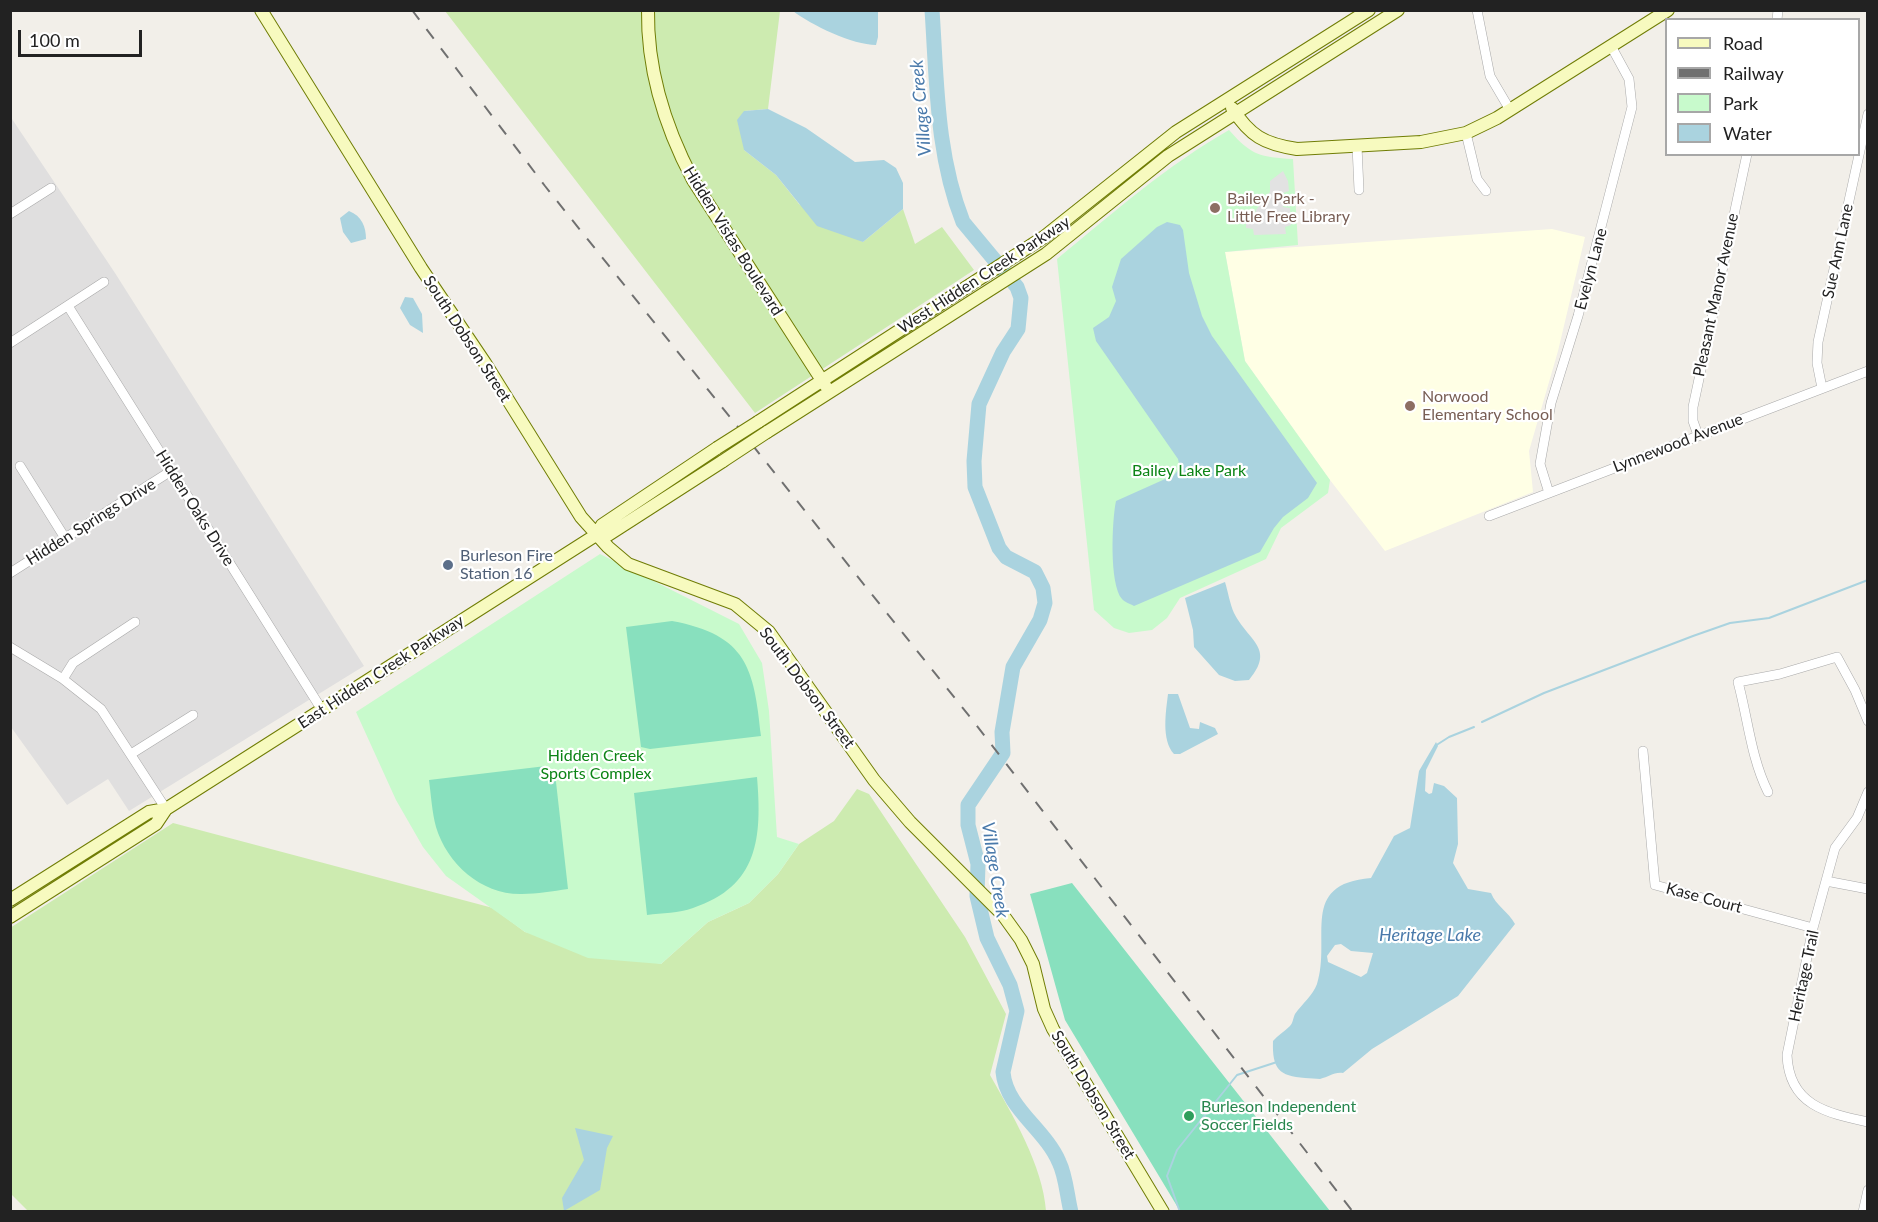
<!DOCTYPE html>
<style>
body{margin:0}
#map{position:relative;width:1878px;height:1222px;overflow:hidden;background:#f2efe9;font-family:Lato,sans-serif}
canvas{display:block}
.frame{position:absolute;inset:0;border:12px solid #222;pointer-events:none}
.legend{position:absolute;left:1665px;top:18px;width:195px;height:138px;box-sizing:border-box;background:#fff;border:2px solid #a7a7a7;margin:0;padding:8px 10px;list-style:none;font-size:18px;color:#222}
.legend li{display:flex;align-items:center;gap:12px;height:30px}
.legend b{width:30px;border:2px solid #a7a7a7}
.scale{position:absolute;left:18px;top:30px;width:124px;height:27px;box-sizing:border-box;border:3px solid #222;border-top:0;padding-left:8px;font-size:18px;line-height:21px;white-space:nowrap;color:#222;-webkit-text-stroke:4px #fff;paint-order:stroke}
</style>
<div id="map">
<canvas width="1878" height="1222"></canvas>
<div class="frame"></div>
<ul class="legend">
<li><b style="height:8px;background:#f7fabf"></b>Road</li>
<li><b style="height:8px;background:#707070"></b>Railway</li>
<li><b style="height:16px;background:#c8facc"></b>Park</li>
<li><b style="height:16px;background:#aad3df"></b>Water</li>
</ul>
<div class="scale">100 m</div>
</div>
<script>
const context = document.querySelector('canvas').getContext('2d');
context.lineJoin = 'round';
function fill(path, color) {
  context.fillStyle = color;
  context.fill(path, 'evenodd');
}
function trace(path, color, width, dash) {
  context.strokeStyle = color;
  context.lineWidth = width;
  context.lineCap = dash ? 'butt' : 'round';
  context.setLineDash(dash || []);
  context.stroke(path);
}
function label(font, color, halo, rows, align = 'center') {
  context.font = font + ' Lato,sans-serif';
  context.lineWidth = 4.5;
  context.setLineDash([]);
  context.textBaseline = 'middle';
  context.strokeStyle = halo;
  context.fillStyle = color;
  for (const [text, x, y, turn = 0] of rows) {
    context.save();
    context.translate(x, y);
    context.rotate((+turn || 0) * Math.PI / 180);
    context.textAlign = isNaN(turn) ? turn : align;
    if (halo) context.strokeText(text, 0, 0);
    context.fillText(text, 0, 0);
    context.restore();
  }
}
fill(new Path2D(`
 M10,116l105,157 249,393 -235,145 -21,-32 -41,26 -56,-78z`), '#e0dfdf');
fill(new Path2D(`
 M1552,229l33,8 -27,114 -29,100 4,41 -148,59 -55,-71 -85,-119 -20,-109z`), '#ffffe5');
fill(new Path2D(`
 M445,11h335l-12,98 -24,2v39l32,25 23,29 64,38 40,-33 12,35 27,-17 32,43 -219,143z
 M857,789l12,5 96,143 41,77 -16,61c22,39 53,91 56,136h-1018l-17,-17 -1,-266 163,-105 320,85 32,24 136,32 47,-42 41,-19 29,-29 21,-30 35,-23z`), '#cdebb0');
fill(new Path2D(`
 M1229,130c23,26 31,27 64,29l5,86 -73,7 20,109 85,119 -2,13 -47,35 -15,31 -86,39 -13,20 -15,12 -23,3 -15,-5 -20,-18 -37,-351c56,-46 109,-93 172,-129z
 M600,554l139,70 23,39 7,48 8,126 22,7 -21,30 -29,29 -41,19 -47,42 -73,-6 -63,-26 -79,-56 -23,-29 -27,-47 -40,-88z`), '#c8facc');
fill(new Path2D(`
 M672,621c75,14 82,47 89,115l-111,13 -9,-2 -15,-120z
 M546,766l9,7 13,116c-15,2 -31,5 -46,5 -40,1 -75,-30 -86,-67 -4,-15 -5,-32 -7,-47z
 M757,777c5,60 2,109 -64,131 -14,5 -31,5 -46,7l-13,-122z
 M1072,883l258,328h-150l-115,-191 -35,-126z`), '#88e0be');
fill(new Path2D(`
 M1283,171l5,10 1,10 -6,2v14l7,1 1,17 -6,2 1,7 -32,1 -1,-6 -7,-1v-6l7,-1 3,-11 14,-18v-11z`), '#e2e2e2');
fill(new Path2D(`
 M793,11h85v26l-2,8c-23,0 -65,-20 -83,-34z
 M768,109l38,19 49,34 29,-2 12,8 7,15v26l-40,33 -46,-16 -41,-51 -32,-25 -7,-30 7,-9z
 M349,211c13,5 17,16 17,28l-15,4 -8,-11 -3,-14z
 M1167,222l13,3 3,5 6,43 13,43 10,20 105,147 -9,15 -25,19 -9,11 -14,24 -126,54c-3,-2 -10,-4 -12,-7 -13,-15 -10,-79 -6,-98l58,-26 6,-7 -2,-9 -82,-118 -3,-13 16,-11 7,-16 -4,-14 9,-28 36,-32z
 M405,297l8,1 9,16 1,19 -13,-8 -10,-17z
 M1225,582c3,10 5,22 9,31 14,28 42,35 15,67l-14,1 -16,-6 -25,-28 -1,-17 -8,-32z
 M1168,694h10l12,34 9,1 1,-7 15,6 3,6 -38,20h-6c-13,-14 -8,-43 -6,-60z
 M1436,742l2,4 -12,24 -1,21 4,3 3,-1 2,-10 10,3 13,12 1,46 -5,19 15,26 23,4c5,13 17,18 24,31l-57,72 -86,53 -29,24c-10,-1 -14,4 -23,6 -4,0 -10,-1 -15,-1 -26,-2 -33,-9 -32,-37 5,-6 11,-9 17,-15 3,-3 3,-8 5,-12 7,-10 18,-19 22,-30 15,-46 -19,-100 54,-106l23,-42 16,-8 9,-57zM1341,944l10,7 22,2 -6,20 -6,4 -33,-15 -1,-6 8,-11z
 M575,1128l38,8 -6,12 -7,42 -36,21 -2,-13 22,-38z`), '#aad3df');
trace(new Path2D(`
 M1482,722l62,-29 149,-57 37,-13 39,-5 99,-38
 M1435,746l14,-9 25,-10
 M1180,1212l-13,-36 10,-26 60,-75 40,-13`), '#aad3df', 2);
trace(new Path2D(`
 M932,10c5,72 4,144 31,212l54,65 4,11 -3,31 -15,23 -24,52 -5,57 1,26 24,61 7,9 29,15 8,16 2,15 -5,17 -27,47 -11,65 1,21 -35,52v20l10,39 -1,32 10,42 23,47 7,26 -14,61c3,36 42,57 56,90 7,14 8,34 12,50`), '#aad3df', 15);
const street = new Path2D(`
 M1477,10l13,66 20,34
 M1777,20l1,-10
 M1466,133l11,46 9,12
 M1357,146l2,44
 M10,214l41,-26
 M68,306l254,404
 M10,343l94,-61
 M1822,388l-5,-25 1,-21 50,-228
 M1698,435l-5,-14v-14l54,-253
 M20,466l45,72
 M1549,493l-9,-29 11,-61 27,-87 54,-209 -3,-28 -18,-33
 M1489,516l379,-145
 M10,573l161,-102
 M10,647l53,32 38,30 65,100
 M63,679l10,-16 62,-41
 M1643,751l12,134 158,43
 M131,754l62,-39
 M1768,792c-17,-34 -20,-73 -30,-110l42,-8 57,-17 18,33 13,31
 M1868,792l-11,26 -22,30 -22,80 -26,127c2,50 39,58 81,67
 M1826,881l42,8
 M1863,1212l5,-22`);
const secondary = new Path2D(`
 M261,10l160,258 64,95 96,154 27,30 20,17 107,40 34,28 105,148 36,42 93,93 18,25 12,24 11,45 9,20 110,183
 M648,10c-1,61 17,117 45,170l132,205
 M1232,108c18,28 32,36 65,41l124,-7 45,-9 31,-15 171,-108
 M758,422l286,-185 132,-105 193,-122
 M767,432l279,-178 122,-98 230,-146
 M596,535h12l115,-74
 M10,900l139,-88 17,-3 430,-274 6,-10 115,-77
 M10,917l146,-93 10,-15`);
trace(street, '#a9a9a9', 10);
trace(secondary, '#707d05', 14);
trace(street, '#fff', 9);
trace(secondary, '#f7fabf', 12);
trace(new Path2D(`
 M412,10l133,176 425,531 383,495`), '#707070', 2, [12, 12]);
const secondaryBridge = new Path2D(`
 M717,448l41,-26
 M723,461l44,-29`);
trace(secondaryBridge, '#707d05', 14, []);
trace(secondaryBridge, '#f7fabf', 12);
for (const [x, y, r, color] of [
 [1215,208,6,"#8d6e63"],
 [1410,406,6,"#8d6e63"],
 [448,565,6,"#5c6f8a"],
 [1189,1116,6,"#2e9e5b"]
]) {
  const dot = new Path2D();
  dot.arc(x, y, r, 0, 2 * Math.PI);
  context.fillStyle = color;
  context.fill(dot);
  trace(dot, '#fff', 2);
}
label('16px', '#785e54', '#fff', [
 ["Bailey Park -",1227,199],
 ["Little Free Library",1227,217],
 ["Norwood",1422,397],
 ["Elementary School",1422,415]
], 'left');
label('16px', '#222', '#fff', [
 ["Hidden Vistas Boulevard",733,241,58],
 ["Sue Ann Lane",1838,251,-78],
 ["Evelyn Lane",1591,269,-75],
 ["West Hidden Creek Parkway",984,275,-33],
 ["Pleasant Manor Avenue",1716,295,-78],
 ["South Dobson Street",467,339,57],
 ["Lynnewood Avenue",1678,443,-21],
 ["Hidden Oaks Drive",195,508,58],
 ["Hidden Springs Drive",91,522,-32],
 ["East Hidden Creek Parkway",381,672,-33],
 ["South Dobson Street",807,688,53],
 ["Kase Court",1704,898,15],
 ["Heritage Trail",1804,976,-78],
 ["South Dobson Street",1093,1095,59]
]);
label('16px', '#0c8416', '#fff', [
 ["Bailey Lake Park",1189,471],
 ["Hidden Creek",596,756],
 ["Sports Complex",596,774]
]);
label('16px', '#4e5e75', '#fff', [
 ["Burleson Fire",460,556],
 ["Station 16",460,574]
], 'left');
label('16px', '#27864d', '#fff', [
 ["Burleson Independent",1201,1107],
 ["Soccer Fields",1201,1125]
], 'left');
label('italic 18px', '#4a7aab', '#fff', [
 ["Village Creek",921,108,-95],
 ["Village Creek",995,870,81],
 ["Heritage Lake",1430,935]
]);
</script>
